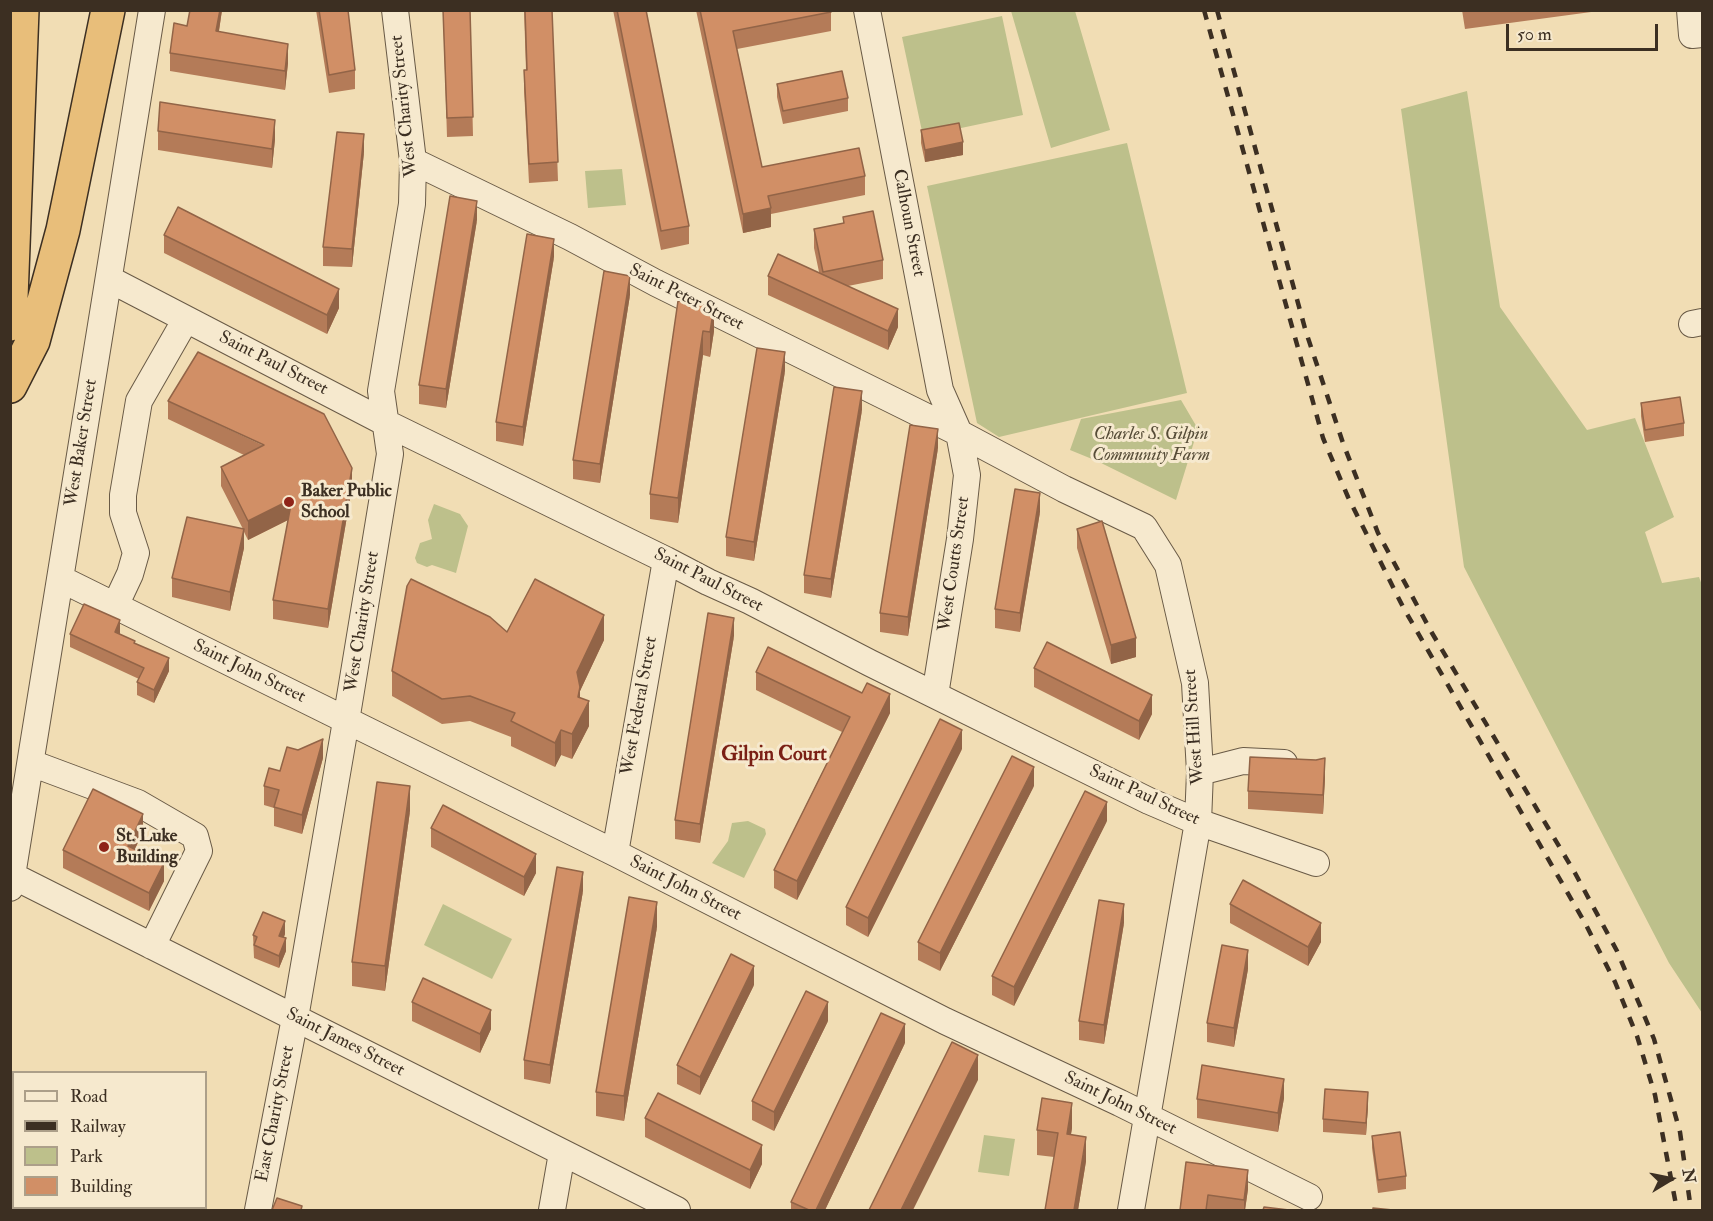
<!DOCTYPE html>
<style>
body{margin:0}
#map{position:relative;width:1713px;height:1221px;overflow:hidden;background:#f1ddb4;font-family:"IM FELL Double Pica",serif}
canvas{display:block}
.frame{position:absolute;inset:0;border:12px solid #3c2f22;pointer-events:none}
.legend{position:absolute;left:12px;top:1071px;width:195px;height:138px;box-sizing:border-box;background:#f6e9ce;border:2px solid #ac9f89;margin:0;padding:8px 10px;list-style:none;font-size:18px;color:#3c2f22}
.legend li{display:flex;align-items:center;gap:12px;height:30px}
.legend b{width:30px;border:2px solid #ac9f89}
.north{position:absolute;left:1641px;top:1149px;width:60px;height:60px;-webkit-text-stroke:4px #f6e9ce;paint-order:stroke;rotate:80deg;font-size:16px;font-weight:700;line-height:24px;text-align:center;color:#3c2f22}
.north::after{content:'';display:block;margin:auto;width:21px;height:27px;background:#3c2f22;clip-path:polygon(50% 0,100% 100%,50% 72%,0 100%)}
.scale{position:absolute;left:1506px;top:24px;width:152px;height:27px;box-sizing:border-box;border:3px solid #3c2f22;border-top:0;padding-left:8px;font-size:18px;line-height:21px;white-space:nowrap;color:#3c2f22;-webkit-text-stroke:4px #f6e9ce;paint-order:stroke}
</style>
<div id="map">
<canvas width="1713" height="1221"></canvas>
<div class="frame"></div>
<ul class="legend">
<li><b style="height:8px;background:#f6e9ce"></b>Road</li>
<li><b style="height:8px;background:#3c2f22"></b>Railway</li>
<li><b style="height:16px;background:#bdc08b"></b>Park</li>
<li><b style="height:16px;background:#d18f66"></b>Building</li>
</ul>
<div class="north">N</div>
<div class="scale">50 m</div>
</div>
<script>
const context = document.querySelector('canvas').getContext('2d');
context.lineJoin = 'round';
function fill(path, color) {
  context.fillStyle = color;
  context.fill(path, 'evenodd');
}
function trace(path, color, width, dash) {
  context.strokeStyle = color;
  context.lineWidth = width;
  context.lineCap = dash ? 'butt' : 'round';
  context.setLineDash(dash || []);
  context.stroke(path);
}
function label(font, color, halo, rows, align = 'center') {
  context.font = font + ' "IM FELL Double Pica",serif';
  context.lineWidth = 6;
  context.setLineDash([]);
  context.textBaseline = 'middle';
  context.strokeStyle = halo;
  context.fillStyle = color;
  for (const [text, x, y, turn = 0] of rows) {
    context.save();
    context.translate(x, y);
    context.rotate((+turn || 0) * Math.PI / 180);
    context.textAlign = isNaN(turn) ? turn : align;
    if (halo) context.strokeText(text, 0, 0);
    context.fillText(text, 0, 0);
    context.restore();
  }
}
fill(new Path2D(`
 M1011,11h64l35,119 -59,18z
 M1002,16l21,99 -100,21 -21,-99z
 M1467,91l33,216 87,123 48,-12 39,99 -29,15 17,51 37,-6 3,8v428l-33,-50 -205,-396 -63,-458z
 M1127,143l60,250 -188,44 -22,-14 -50,-237z
 M622,169l4,36 -38,3 -3,-37z
 M1181,400l17,29 -22,71 -79,-39 -27,-11 11,-31z
 M434,504l26,10 8,12 -12,47 -24,-8 -5,2 -10,-4 -2,-5 5,-15 12,-4 -4,-19z
 M748,821l17,8 1,5 -22,44 -32,-15 16,-22 4,-18z
 M443,904l69,35 -20,40 -68,-34z
 M984,1135l31,4 -6,37 -31,-4z`), '#bdc08b');
const minor = new Path2D(`
 M867,10l73,380 19,43 8,42 -7,64 -25,156
 M1690,10l2,25 10,-1
 M413,161l157,76 86,46 303,150 105,56 80,38 24,38 27,118 5,89 -2,50 -67,388
 M109,279l277,144 280,137 42,22 42,19 120,62 279,138 49,21 118,41
 M1692,324l10,-2
 M61,579l554,274 330,168 175,82 189,94
 M115,606l15,-32 6,-21 -13,-40v-18l16,-94 47,-82
 M31,763l107,40 57,33 4,15 -47,95
 M1200,772l43,-11 41,2
 M615,853l51,-293
 M13,876l664,334
 M10,888l142,-878
 M25,1208l6,2
 M152,1210v-2
 M258,1210l37,-192 51,-297 44,-267 -9,-63 31,-187 1,-43 -18,-151
 M552,1210l10,-57`);
const highway = new Path2D(`
 M10,324l12,-314
 M10,386l23,-45 30,-111 45,-220`);
trace(minor, '#695a46', 28);
trace(highway, '#3c2f22', 36);
trace(minor, '#f6e9ce', 26);
trace(highway, '#e8be7a', 33);
trace(new Path2D(`
 M1204,10l119,428 25,59 55,110 182,316 30,59 22,54 18,59 22,115
 M1217,10l89,322 37,111 35,90 54,100 143,240 42,78 37,88 26,93 11,78`), '#3c2f22', 4.5, [10, 10]);
fill(new Path2D(`
 M190,10h32l-3,21 69,32 -3,27 -115,-19v-18l17,-27z
 M316,10h32l7,60v19l-26,4z
 M443,10h27l3,126 -26,1z
 M524,10h28l6,171 -29,2 -5,-94v-19h2z
 M613,10h33l43,216v18l-28,6z
 M696,10h135v21l-94,18 25,118 103,9v19l-94,19v13l-28,6z
 M1462,10h144l-141,19z
 M777,84l71,14v13l-65,13 -6,-27z
 M921,130l42,25 -38,7 -4,-19z
 M158,131l117,8 -3,29 -114,-18z
 M364,152l-12,115 -29,-1v-19z
 M843,217l40,43v19l-35,7 50,41 -10,23 -120,-55v-19l51,-4 -5,-24v-19l29,-5z
 M477,220l-31,188 -27,-4v-19z
 M164,235l175,73 -12,26 -163,-81z
 M554,257l-31,189 -27,-5v-19z
 M630,295l-30,188 -27,-4v-19z
 M678,301l36,30 -4,26 -7,-2 -25,168 -28,-4v-25z
 M785,371l-31,190 -28,-5v-19z
 M168,401l184,86 -24,141 -55,-9v-19l15,-80 -40,20 -4,-8v16l-14,63 -58,-14v-19l71,-49 -22,-43v-19l23,-12 -76,-36z
 M1641,403l43,20v13l-39,6 -4,-26z
 M862,410l-31,188 -27,-5v-18z
 M938,448l-30,188 -28,-4v-19z
 M1040,512l-20,120 -25,-4v-19z
 M1077,529l59,128 -25,7 -34,-116z
 M507,632l97,8 -24,51v7l9,28 -17,33 -11,-4 -6,12 -44,-21v-9l-41,-16 -28,3 -50,-28v-25z
 M120,633l-1,1 16,9 34,28 -15,32 -17,-8v-13l2,-3 -69,-32v-13z
 M734,636l-34,207 -25,-4v-19z
 M1034,668l118,46 -13,26 -105,-53z
 M756,672l106,21 28,20 -93,187 -23,-12v-18l68,-138 -86,-42z
 M962,749l-94,188 -22,-12v-18z
 M323,758l-21,76 -28,-8v-18l-10,-3v-19l16,-15z
 M1325,777l-2,37 -75,-5v-18z
 M1034,786l-94,185 -22,-11v-18z
 M410,811l-25,180 -33,-5v-24z
 M1107,821l-93,185 -22,-11v-19z
 M431,828l105,45 -12,23 -93,-49z
 M143,832l-8,17 29,32 -15,30 -86,-43v-18z
 M583,891l-33,193 -26,-5v-19z
 M1230,904l91,38 -13,24 -78,-43z
 M1124,923l-20,121 -25,-4v-19z
 M657,927l-33,194 -28,-5v-24z
 M285,934l-1,3 2,14 -7,17 -25,-10 -1,-23z
 M1248,969l-14,78 -27,-5v-19z
 M754,985l-54,110 -23,-11v-19z
 M412,1002l79,27 -11,24 -68,-32z
 M828,1021l-54,110 -22,-11v-19z
 M905,1043l-80,167h-34v-8z
 M1284,1098l-6,34 -81,-14v-19z
 M1368,1105l-2,30 -43,-3v-13z
 M645,1118l117,46 -12,25 -105,-52z
 M1072,1128l-1,6 15,27 -8,49h-33l9,-53 -17,-2v-25z
 M1372,1136l34,40v13l-28,4 -6,-45z
 M1186,1162l62,27 -3,21h-65z`), '#b47b58');
fill(new Path2D(`
 M220,10h2l-6,40v-19z
 M288,44v19l-3,27v-19z
 M275,120v19l-3,29v-19z
 M364,134v18l-12,115v-18z
 M963,142v13l-38,7v-12z
 M477,201v19l-31,188v-19z
 M771,208v19l-28,6v-19z
 M554,239v18l-31,189v-19z
 M630,276v19l-30,188v-19z
 M339,289v19l-12,26v-19z
 M714,306v25l-4,26v-25z
 M898,309v18l-10,23v-19z
 M703,331v24l-25,168v-25z
 M785,352v19l-31,190v-19z
 M862,391v19l-31,188v-19z
 M938,429v19l-30,188v-19z
 M352,468v19l-24,141v-19z
 M1040,493v19l-20,120v-19z
 M292,499v19l-44,22v-19z
 M244,529v19l-14,63v-19z
 M604,615v25l-24,51v20l-2,10 -1,-49z
 M734,618v18l-34,207v-19z
 M120,620v13l-5,12v-13z
 M1136,638v19l-25,7v-19z
 M169,658v13l-15,32v-13z
 M890,694v19l-93,187v-19z
 M1152,695v19l-13,26v-19z
 M589,701v25l-17,33v-25z
 M561,730v25l-6,12v-24z
 M962,730v19l-94,188v-19z
 M323,739v19l-21,76v-19z
 M1325,758v19l-2,37v-19z
 M1034,767v19l-94,185v-18z
 M410,786v25l-25,180v-25z
 M1107,802v19l-93,185v-19z
 M143,814v18l-15,31v-17z
 M536,854v19l-12,23v-19z
 M164,863v18l-15,30v-18z
 M583,872v19l-33,193v-19z
 M657,902v25l-33,194v-25z
 M1124,904v19l-20,121v-19z
 M285,921v13l-6,14v-12z
 M1321,923v19l-13,24v-19z
 M286,938v13l-7,17v-12z
 M1248,950v19l-14,78v-19z
 M754,966v19l-54,110v-18z
 M828,1002v19l-54,110v-19z
 M491,1010v19l-11,24v-19z
 M905,1024v19l-80,167h-9z
 M978,1055v25l-65,130h-12z
 M1284,1079v19l-6,34v-19z
 M1368,1092v13l-2,30v-12z
 M1072,1103v25l-5,30v-24z
 M1086,1137v24l-8,49h-4z
 M762,1145v19l-12,25v-19z
 M1248,1170v19l-3,21h-1v-10z`), '#926447');
const building = new Path2D(`
 M190,10h30l-4,21 72,13 -3,27 -115,-18 4,-30 13,3z
 M319,10h29l7,60 -26,5z
 M443,10h27l3,107 -26,1z
 M525,10h27l6,152 -29,2 -5,-94h3z
 M617,10h29l43,216 -28,5z
 M700,10h131v2l-98,19 29,136 97,-19 6,28 -97,20 3,12 -28,6z
 M842,71l6,27 -65,13 -6,-27z
 M160,102l115,18 -3,29 -114,-18z
 M959,123l4,19 -38,8 -4,-20z
 M337,132l27,2 -12,115 -29,-2z
 M450,196l27,5 -31,188 -27,-4z
 M178,207l161,82 -12,26 -163,-80z
 M873,211l10,49 -60,12 -9,-43 30,-6 -1,-6z
 M527,234l27,5 -31,188 -27,-5z
 M778,254l120,55 -10,22 -120,-55z
 M604,271l26,5 -30,188 -27,-4z
 M678,301l36,5 -4,26 -7,-1 -25,167 -28,-4z
 M757,348l28,4 -31,190 -28,-5z
 M198,352l126,62 28,54 -24,141 -55,-9 19,-101 -44,22 -27,-54 43,-22 -96,-44z
 M834,387l28,4 -31,188 -27,-4z
 M1680,397l4,26 -39,7 -4,-27z
 M910,425l28,4 -30,188 -28,-4z
 M1015,489l25,4 -20,120 -25,-4z
 M187,517l57,12 -14,63 -58,-14z
 M1102,521l34,117 -25,7 -34,-116z
 M411,579l79,38 17,15 28,-53 69,36 -27,57 3,15 -2,10 11,4 -17,33 -11,-4 -6,13 -44,-22 4,-8 -45,-17 -28,3 -50,-28 15,-85z
 M84,604l36,16 -5,12 20,9 -1,2 35,15 -15,32 -17,-8 7,-14 -74,-34z
 M708,613l26,5 -34,206 -25,-4z
 M1047,642l105,53 -13,26 -105,-53z
 M768,647l94,46 5,-10 23,11 -93,187 -23,-11 76,-153 -94,-45z
 M940,719l22,11 -94,188 -22,-11z
 M323,739l-21,76 -28,-8 5,-17 -15,-4 5,-18 11,3 7,-24 11,3z
 M1012,756l22,11 -94,186 -22,-11z
 M1250,757l66,3 9,-2 -2,37 -75,-4z
 M377,782l33,4 -25,180 -33,-4z
 M93,789l50,25 -15,32 36,17 -15,30 -86,-43z
 M1085,791l22,11 -93,185 -22,-11z
 M443,805l93,49 -12,23 -93,-49z
 M557,867l26,5 -33,193 -26,-5z
 M1243,880l78,43 -13,24 -78,-43z
 M629,897l28,5 -33,194 -28,-4z
 M1099,900l25,4 -20,121 -25,-4z
 M263,912l22,9 -6,15 7,2 -7,18 -25,-11 3,-8 -4,-2z
 M1222,945l26,5 -14,78 -27,-5z
 M731,954l23,12 -54,111 -23,-12z
 M423,978l68,32 -11,24 -68,-32z
 M806,991l22,11 -54,110 -22,-11z
 M881,1013l24,11 -89,186h-7l-18,-8z
 M952,1042l26,13 -77,155h-32z
 M1202,1065l82,14 -6,34 -81,-14z
 M1325,1089l43,3 -2,31 -43,-4z
 M658,1093l104,52 -12,25 -105,-52z
 M1042,1098l30,5 -5,31 19,3 -12,73h-29l13,-77 -21,-3z
 M1400,1132l6,44 -28,4 -6,-44z
 M1186,1162l62,8 -4,30 -36,-5 -2,15h-26z
 M277,1198l25,8 -1,4h-29z
 M1264,1207l25,3h-26z
 M1373,1208l20,2h-20z`);
fill(building, '#d18f66');
trace(building, '#926447', 1.5);
for (const [x, y, r, color] of [
 [289,502,6,"#8f2418"],
 [104,847,6,"#8f2418"]
]) {
  const dot = new Path2D();
  dot.arc(x, y, r, 0, 2 * Math.PI);
  context.fillStyle = color;
  context.fill(dot);
  trace(dot, '#f6e9ce', 2);
}
label('18px', '#3c2f22', '#f6e9ce', [
 ["West Charity Street",405,106,-96],
 ["Calhoun Street",908,223,79],
 ["Saint Peter Street",686,298,27],
 ["Saint Paul Street",273,364,27],
 ["West Baker Street",82,443,-81],
 ["West Coutts Street",955,564,-82],
 ["Saint Paul Street",708,581,27],
 ["West Charity Street",363,622,-81],
 ["Saint John Street",249,672,26],
 ["West Federal Street",640,706,-80],
 ["West Hill Street",1195,727,-94],
 ["Saint Paul Street",1144,796,25],
 ["Saint John Street",685,889,27],
 ["Saint James Street",345,1043,27],
 ["Saint John Street",1120,1104,26],
 ["East Charity Street",276,1114,-79]
]);
label('italic 18px', '#564c37', '#f6e9ce', [
 ["Charles S. Gilpin",1151,435],
 ["Community Farm",1151,456]
]);
label('bold 18px', '#3c2f22', '#f6e9ce', [
 ["Baker Public",301,492],
 ["School",301,513],
 ["St. Luke",116,837],
 ["Building",116,858]
], 'left');
label('bold 20px', '#7a1f14', '#f6e9ce', [
 ["Gilpin Court",774,756]
]);
</script>
